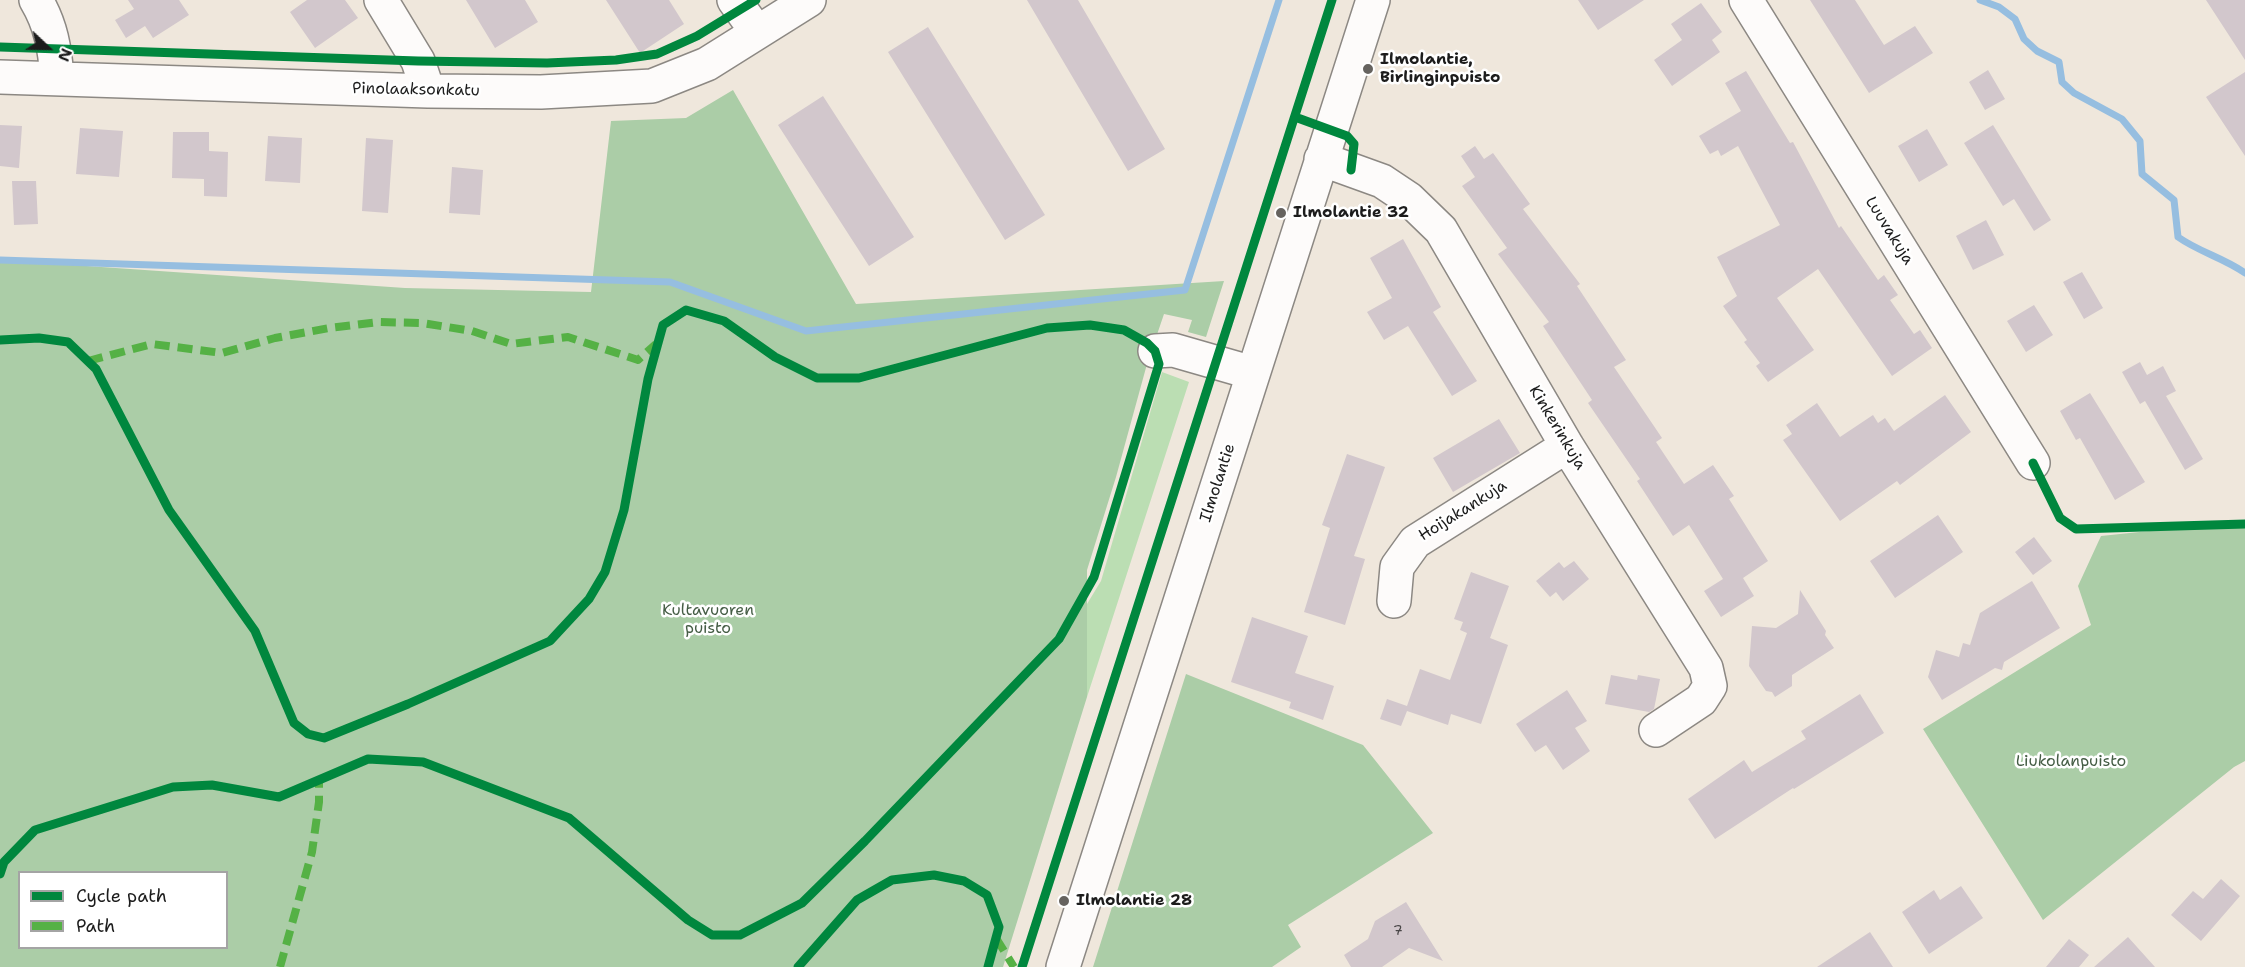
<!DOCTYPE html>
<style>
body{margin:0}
#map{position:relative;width:2245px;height:967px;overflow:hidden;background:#efe7dc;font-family:"Shantell Sans",sans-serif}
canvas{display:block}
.legend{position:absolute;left:18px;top:871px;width:210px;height:78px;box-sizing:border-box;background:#fff;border:2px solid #a4a4a4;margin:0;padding:8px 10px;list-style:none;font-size:18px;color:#1c1c1c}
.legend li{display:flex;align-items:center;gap:12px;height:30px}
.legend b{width:30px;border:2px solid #a4a4a4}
.north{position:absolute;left:18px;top:18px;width:60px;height:60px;-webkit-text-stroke:4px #fff;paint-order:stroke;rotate:112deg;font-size:16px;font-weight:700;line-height:24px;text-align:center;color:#1c1c1c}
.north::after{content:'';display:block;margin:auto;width:21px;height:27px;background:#1c1c1c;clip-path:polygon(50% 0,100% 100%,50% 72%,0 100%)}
</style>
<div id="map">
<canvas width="2245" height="967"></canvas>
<ul class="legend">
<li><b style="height:8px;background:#00873e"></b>Cycle path</li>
<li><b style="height:8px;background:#55b145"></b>Path</li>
</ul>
<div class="north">N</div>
</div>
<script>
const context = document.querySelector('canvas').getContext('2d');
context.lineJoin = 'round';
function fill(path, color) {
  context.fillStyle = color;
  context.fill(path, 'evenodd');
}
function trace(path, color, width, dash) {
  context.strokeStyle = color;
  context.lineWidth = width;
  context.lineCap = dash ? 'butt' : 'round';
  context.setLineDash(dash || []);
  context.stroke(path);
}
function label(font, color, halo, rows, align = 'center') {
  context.font = font + ' "Shantell Sans",sans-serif';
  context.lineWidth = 5;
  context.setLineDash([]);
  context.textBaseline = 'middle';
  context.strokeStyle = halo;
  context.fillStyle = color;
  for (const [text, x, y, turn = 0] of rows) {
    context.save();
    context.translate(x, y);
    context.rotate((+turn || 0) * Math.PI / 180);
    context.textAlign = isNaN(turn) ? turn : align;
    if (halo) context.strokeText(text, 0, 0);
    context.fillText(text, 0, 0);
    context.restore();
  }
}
fill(new Path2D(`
 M1162,372l27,10 -102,315v-93l14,-23z`), '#bbdeb3');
fill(new Path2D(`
 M733,90l123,214 368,-23 -18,56 -18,-5 4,-12 -28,-6 -17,50 -31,113 -29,93v127l-84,270h-1003v-707l405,28 186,4 20,-171 75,-3zM20,872h206v76h-206z
 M2245,521v240l-11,6 -191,153 -120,-191 168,-104 -13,-39 23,-50z
 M1186,674l177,71 70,88 -145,92 13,22 -29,20h-179z`), '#abcda7');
trace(new Path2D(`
 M1980,0l19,7 16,12 9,20 13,12 22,11 3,20 12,11 48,26 18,22 2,33 32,26 4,37c21,15 46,21 67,36
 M0,260l670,22 136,49 379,-41 94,-290`), '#96bee0', 7);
fill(new Path2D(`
 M128,0h51l10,15 -36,23 -8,-12 -19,12 -11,-18 19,-11z
 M307,0h38l13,18 -43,30 -25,-36z
 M466,0h59l13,22 -43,26z
 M606,0h63l15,24 -44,29z
 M1027,0h51l87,149 -37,22z
 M1578,0h66l-46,30z
 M1810,0h45l29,45 31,-19 18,27 -64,40z
 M2206,0h39v60z
 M1701,3l21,29 -10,8 8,12 -48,34 -18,-26 28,-20 -11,-16z
 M928,27l117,188 -40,25 -117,-188z
 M1988,70l17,29 -20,11 -16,-28z
 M1746,71l44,72 3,-1 46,86 2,-2 37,54 6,-5 14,20 -8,5 24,34 6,-4 12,18 -40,28 -74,-107 -41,29 37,52 -46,32 -12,-16 4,-3 -16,-21 3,-2 -24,-34 14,-10 -20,-39 63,-32 -42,-79 -17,10 -3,-6 -8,4 -11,-18 42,-25 -16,-28z
 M2245,72v84l-39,-59z
 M823,96l91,141 -45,29 -91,-141z
 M0,125l22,1 -3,42 -19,-2z
 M1993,125l58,95 -17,11 -20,-32 -11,7 -39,-63z
 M80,128l43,3 -4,46 -43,-3z
 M1927,129l21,36 -29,17 -21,-36z
 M173,132h36v19l19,1 -1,45 -23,-1v-17l-32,-1z
 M268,136l34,2 -2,45 -35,-2z
 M366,138l27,2 -5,73 -26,-2z
 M1475,146l9,13 9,-6 37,51 -7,5 57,75 -3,2 49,74 -12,7 48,71 -6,4 28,42 29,-19 21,31 -5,3 39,62 -25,17 11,18 -33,21 -17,-26 19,-12 -34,-54 -16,11 -36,-55 3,-2 -52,-76 4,-3 -49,-74 6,-4 -51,-68 9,-6 -45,-62 13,-9 -14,-21z
 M452,167l31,3 -3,45 -31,-2z
 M12,181h24l2,43 -24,1z
 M1986,220l18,35 -31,15 -17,-34z
 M1403,239l38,68 -8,5 44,69 -25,15 -44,-70 -24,14 -17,-28 25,-14 -22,-40z
 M2082,272l21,36 -19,11 -21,-37z
 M2034,305l19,30 -27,17 -19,-31z
 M2140,362l7,13 16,-9 13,25 -10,5 37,63 -18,11 -40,-69 -5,3 -18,-32z
 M2090,393l55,89 -30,18 -35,-62 -4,2 -16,-29z
 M1945,395l26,37 -71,53 -3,-4 -57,40 -57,-81 9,-6 -6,-9 31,-22 23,34 33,-22 5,8 7,-5 9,13z
 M1499,419l21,34 -67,39 -20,-34z
 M1347,454l38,13 -31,89 11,3 -20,66 -41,-13 26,-84 -8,-3z
 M1938,515l25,37 -68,46 -25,-37z
 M2034,537l18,24 -19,14 -18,-23z
 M1574,561l15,18 -26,22 -7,-9 -6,5 -14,-16 23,-19 5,6z
 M1471,572l38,14 -19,52 18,7 -27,79 -30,-10 -3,11 -41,-14 -6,15 -21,-7 7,-20 20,7 13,-37 30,11 17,-47 -7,-3 3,-8 -9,-3z
 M2032,581l28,47 -56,34 -2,8 -7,-2 -53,32 -14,-23 8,-27 23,7 4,-14 7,2 10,-32z
 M1800,590l26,41 -1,4 9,13 -42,27v11l-17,11 -3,-5 -6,-1 -17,-25 3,-40 24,2 22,-14z
 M1252,617l56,19 -13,37 39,13 -11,34 -34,-12 2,-6 -60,-20z
 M1611,675l26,5 1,-5 22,4 -6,30 -5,3 -44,-8z
 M1567,690l20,31 -12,7 15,23 -27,19 -17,-25 -11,7 -19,-28z
 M1860,694l24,39 -90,56 -1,-1 -78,51 -27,-40 56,-39 8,12 54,-33 -5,-8z
 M2221,879l19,17 -39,45 -30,-26 22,-24 10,8z
 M1961,886l22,32 -54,36 -27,-42 32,-22 6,10z
 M1406,902l37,59 -34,-13 -27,19h-31l-7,-12 24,-16 7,-18z
 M1870,932l23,35h-76z
 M2128,937l27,30h-61z
 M2069,939l20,16 -10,12h-33z`), '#d2c7cc');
const minor = new Path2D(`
 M36,0c15,25 19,49 21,78
 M381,0l37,61 10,30
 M734,0l23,32
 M1746,0l287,463
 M0,77l428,14 113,1 111,-6 55,-22 102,-64
 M1321,159l61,22 27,18 32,31 126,216 139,222 4,18 -9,14 -45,30
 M1155,351l18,-1 80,23
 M1394,601l3,-34 18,-25 152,-96
 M1063,967l310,-967`);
trace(minor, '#8c8883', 36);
trace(minor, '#fdfbfa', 33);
trace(new Path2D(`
 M88,361l64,-17 70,9 53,-15 54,-10 50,-6 43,1 50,8 39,13 57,-7 70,23 18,-16
 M996,938l18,29
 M280,967l32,-115 7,-50v-22`), '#55b145', 8, [15, 8]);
trace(new Path2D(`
 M0,47l418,14 129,2 69,-3 41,-6 40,-18 59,-36
 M1295,117l52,19 7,8 -3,26
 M0,340l39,-2 29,4 28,27 73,141 86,121 39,92 14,11 16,4 84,-34 142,-63 39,-42 16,-27 19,-62 24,-131 15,-54 23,-15 38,11 51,36 42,21h42l188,-50 43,-3 34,5 23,13 8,8 4,13 -65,213 -35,62 -194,202 -63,62 -62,32h-28l-24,-15 -119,-102 -146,-56 -55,-3 -89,38 -67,-12 -39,2 -138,43 -31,32 -4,12
 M2033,463l27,55 16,11 169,-5
 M798,967l59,-67 35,-20 42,-5 30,6 23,14 12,32 -11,40
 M1022,967l310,-967`), '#00873e', 9);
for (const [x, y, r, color] of [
 [1368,69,6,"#66635f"],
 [1281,213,6,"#66635f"],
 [1064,901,6,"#66635f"]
]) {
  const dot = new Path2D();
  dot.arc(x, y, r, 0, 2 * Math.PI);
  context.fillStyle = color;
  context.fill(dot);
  trace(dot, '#fff', 2);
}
label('14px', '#4a4748', null, [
 ["7",1398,931]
]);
label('bold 16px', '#1c1c1c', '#fff', [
 ["Ilmolantie,",1380,60],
 ["Birlinginpuisto",1380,78],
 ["Ilmolantie 32",1293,213],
 ["Ilmolantie 28",1076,901]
], 'left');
label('16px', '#1c1c1c', '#fff', [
 ["Pinolaaksonkatu",416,90,1],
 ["Luuvakuja",1889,231,58],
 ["Kinkerinkuja",1557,428,59],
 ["Ilmolantie",1218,483,-72],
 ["Hoijakankuja",1463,511,-32]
]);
label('16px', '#455d45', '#fff', [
 ["Kultavuoren",708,611],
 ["puisto",708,629],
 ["Liukolanpuisto",2071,762]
]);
</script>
